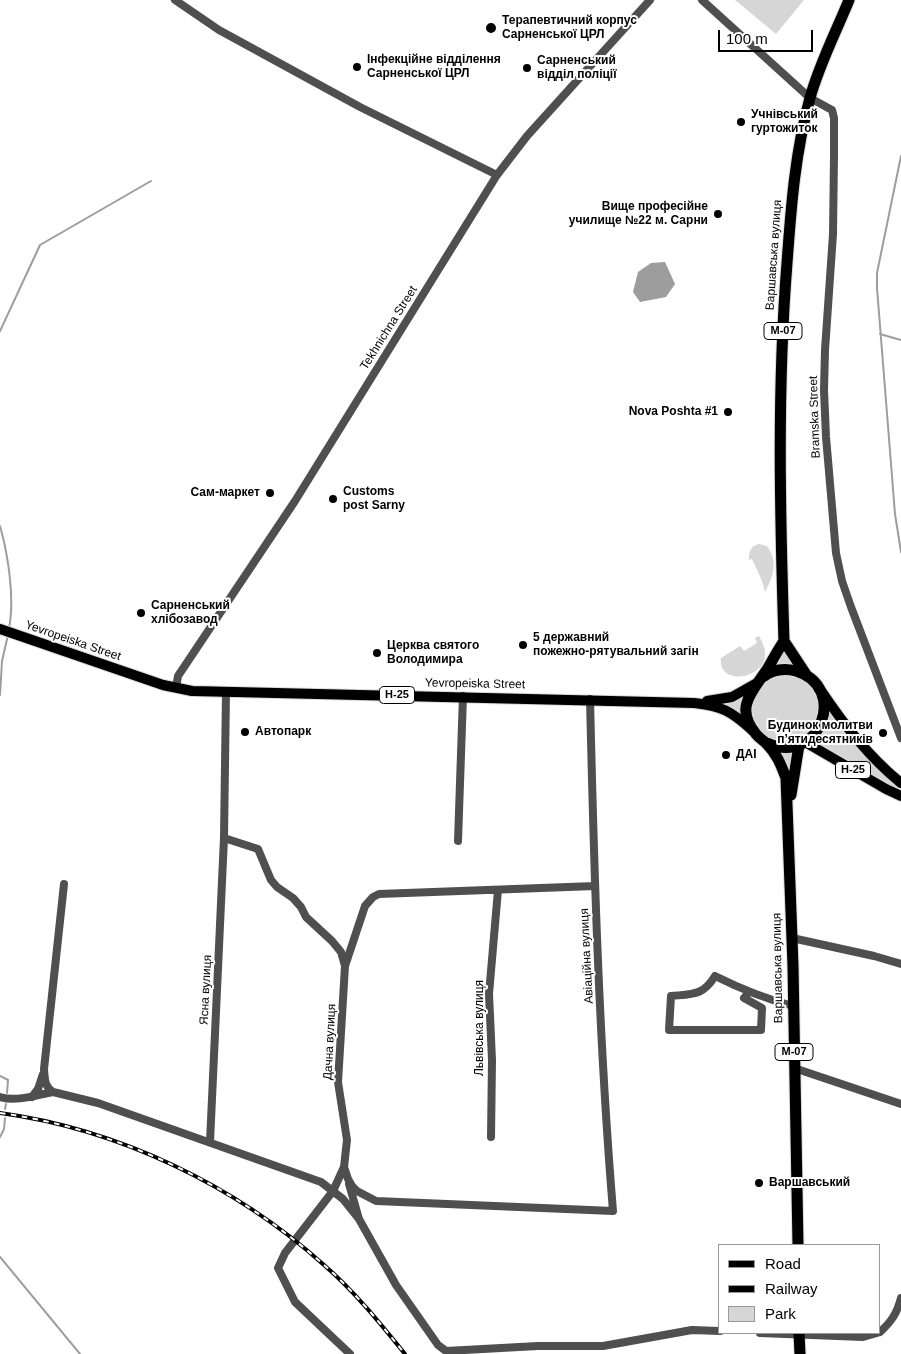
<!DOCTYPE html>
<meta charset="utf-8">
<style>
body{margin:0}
#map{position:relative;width:901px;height:1354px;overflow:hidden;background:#fff;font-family:Arial,sans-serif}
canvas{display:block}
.legend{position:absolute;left:718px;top:1244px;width:162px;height:90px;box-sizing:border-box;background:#fff;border:1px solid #999;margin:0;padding:6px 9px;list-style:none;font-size:15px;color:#000}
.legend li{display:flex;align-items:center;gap:10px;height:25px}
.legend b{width:25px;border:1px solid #999}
.scale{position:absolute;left:718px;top:30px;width:95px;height:22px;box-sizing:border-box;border:2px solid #000;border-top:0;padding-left:6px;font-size:15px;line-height:18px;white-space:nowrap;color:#000;-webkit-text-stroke:4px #fff;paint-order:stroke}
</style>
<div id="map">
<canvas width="901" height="1354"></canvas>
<ul class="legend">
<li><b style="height:6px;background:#000"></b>Road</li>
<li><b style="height:6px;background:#000"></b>Railway</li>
<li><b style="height:14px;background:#d6d6d6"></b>Park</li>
</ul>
<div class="scale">100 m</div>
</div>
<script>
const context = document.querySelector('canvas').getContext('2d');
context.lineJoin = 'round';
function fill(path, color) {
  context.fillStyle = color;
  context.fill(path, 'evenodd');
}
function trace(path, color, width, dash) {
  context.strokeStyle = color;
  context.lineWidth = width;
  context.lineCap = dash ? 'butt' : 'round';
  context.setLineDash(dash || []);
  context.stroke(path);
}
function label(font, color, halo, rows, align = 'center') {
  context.font = font + ' Arial,sans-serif';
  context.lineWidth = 4;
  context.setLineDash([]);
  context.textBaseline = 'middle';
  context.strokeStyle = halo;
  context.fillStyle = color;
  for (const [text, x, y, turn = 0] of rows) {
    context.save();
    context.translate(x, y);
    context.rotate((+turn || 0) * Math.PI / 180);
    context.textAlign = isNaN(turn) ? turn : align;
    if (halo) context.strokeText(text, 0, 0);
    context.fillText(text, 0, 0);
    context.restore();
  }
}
fill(new Path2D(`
 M735,0h69l-28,34z
 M759,544l8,2c12,16 6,31 -2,46 -2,-12 -8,-21 -13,-33l-3,1c0,-8 1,-14 10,-16z
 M759,636c2,4 4,7 5,11 10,31 -47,42 -43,11l19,-12 4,5 13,-8 -2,-5z
 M784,641l23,35 94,107v13l-96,-54 -13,49 -27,-49 -56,-38 46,-20z`), '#d6d6d6');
fill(new Path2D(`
 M665,262l10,22 -9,13 -26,5 -7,-10 5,-20 13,-9z`), '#9d9d9d');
trace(new Path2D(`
 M901,156l-24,117v15l18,226 6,38
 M0,331l40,-86 111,-64
 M880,334l21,6
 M0,526c8,28 15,73 9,102
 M0,695l2,-34 6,-26
 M0,1076l8,4 -1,13
 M5,1109l1,-5
 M0,1137l4,-8 1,-11
 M0,1257l80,97`), '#9d9d9d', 2);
const major = new Path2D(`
 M0,629l163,56 29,6 502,12c28,3 37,8 58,27
 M822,692c23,34 47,65 79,91
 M707,701l25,-4 23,-13
 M805,742l81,47 15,7`);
const highway = new Path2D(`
 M784,641c-4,-126 -7,-252 3,-378 4,-55 8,-111 23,-165 9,-33 26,-66 39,-98
 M784,641c-6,9 -11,18 -16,27 -14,22 -35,39 -12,66 3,4 7,6 11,10 10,10 14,21 19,34l7,188 5,279
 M784,641l23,35
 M763,677c9,-7 21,-9 33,-6 53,16 24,96 -29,72
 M791,795l8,-50
 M799,1333l1,21`);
trace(major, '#dbdbdb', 12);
trace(highway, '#dbdbdb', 13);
trace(new Path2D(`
 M175,0l44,30 141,77 137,68
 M702,0l108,98 22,12 2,8v38l-1,78 -8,116 -1,40 2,47 10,116 6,28 9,26 50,131
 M176,688l2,-12 117,-175 202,-326 30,-39 123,-136
 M224,838l34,11 13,31 6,7 16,11 8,9 5,10 26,24 9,11 4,14 -7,116 9,58 -3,27 4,12 4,7 5,5 19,10 237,10c-14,-170 -19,-341 -23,-512
 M458,841l5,-145
 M64,884l-20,185c1,10 0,17 9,23l45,11 223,79 22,17 16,20
 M792,938l82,18 27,8
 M345,966l20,-60 8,-9 6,-3 216,-8
 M749,992l-5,6 18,10 -1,22h-92l2,-34c21,-2 32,0 44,-20 26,13 51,23 78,30
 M794,1068l107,36
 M0,1097c17,5 36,-2 53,-5
 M32,1097l6,-8 5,-15
 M491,1137l1,-77 -3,-66 9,-104
 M210,1142l14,-304 2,-146
 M344,1167l-11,24 -48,62 -7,15 17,34 55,52
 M349,1184l10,35 37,66 42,60 8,6 92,-5h65l89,-16 28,1
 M880,1332c12,-11 17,-19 21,-34
 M760,1333l103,4 14,-4`), '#4f4f4f', 8);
trace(major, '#000', 10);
trace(highway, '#000', 11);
const rail = new Path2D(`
 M0,1113c118,16 235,72 324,152 30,26 56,58 81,89`);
trace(rail, '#000', 4);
trace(rail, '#fff', 2, [5.5]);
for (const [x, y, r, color] of [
 [491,28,6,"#000"],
 [357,67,5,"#000"],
 [527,68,5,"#000"],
 [741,122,5,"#000"],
 [718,214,5,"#000"],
 [728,412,5,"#000"],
 [270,493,5,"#000"],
 [333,499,5,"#000"],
 [141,613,5,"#000"],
 [523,645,5,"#000"],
 [377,653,5,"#000"],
 [245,732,5,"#000"],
 [883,733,5,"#000"],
 [726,755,5,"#000"],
 [759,1183,5,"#000"]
]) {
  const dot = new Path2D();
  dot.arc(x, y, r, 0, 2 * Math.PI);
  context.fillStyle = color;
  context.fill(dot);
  trace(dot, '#fff', 2);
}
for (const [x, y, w] of [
 [783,331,38],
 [397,695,35],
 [853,770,35],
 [794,1052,38]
]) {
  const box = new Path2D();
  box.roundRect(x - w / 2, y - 8.5, w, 17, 4);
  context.fillStyle = '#fff';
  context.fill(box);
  trace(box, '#000', 1);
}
label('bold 11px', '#000', null, [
 ["М-07",783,331],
 ["Н-25",397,695],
 ["Н-25",853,770],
 ["М-07",794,1052]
]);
label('bold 12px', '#000', '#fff', [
 ["Терапевтичний корпус",502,21],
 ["Сарненської ЦРЛ",502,35],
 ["Інфекційне відділення",367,60],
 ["Сарненської ЦРЛ",367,74],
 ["Сарненський",537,61],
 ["відділ поліції",537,75],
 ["Учнівський",751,115],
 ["гуртожиток",751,129],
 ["Вище професійне",708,207,"right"],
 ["училище №22 м. Сарни",708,221,"right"],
 ["Nova Poshta #1",718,412,"right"],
 ["Customs",343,492],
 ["post Sarny",343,506],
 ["Сам-маркет",260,493,"right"],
 ["Сарненський",151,606],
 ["хлібозавод",151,620],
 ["5 державний",533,638],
 ["пожежно-рятувальний загін",533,652],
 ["Церква святого",387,646],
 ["Володимира",387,660],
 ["Будинок молитви",873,726,"right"],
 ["п’ятидесятників",873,740,"right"],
 ["Автопарк",255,732],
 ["ДАІ",736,755],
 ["Варшавський",769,1183]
], 'left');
label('12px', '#000', '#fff', [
 ["Варшавська вулиця",774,255,-86],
 ["Tekhnichna Street",389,328,-58],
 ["Bramska Street",815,417,-92],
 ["Yevropeiska Street",73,641,19],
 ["Yevropeiska Street",475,684,1],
 ["Авіаційна вулиця",587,956,-93],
 ["Варшавська вулиця",778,968,-91],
 ["Ясна вулиця",206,990,-87],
 ["Львівська вулиця",480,1028,-90],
 ["Дачна вулиця",330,1042,-87]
]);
</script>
